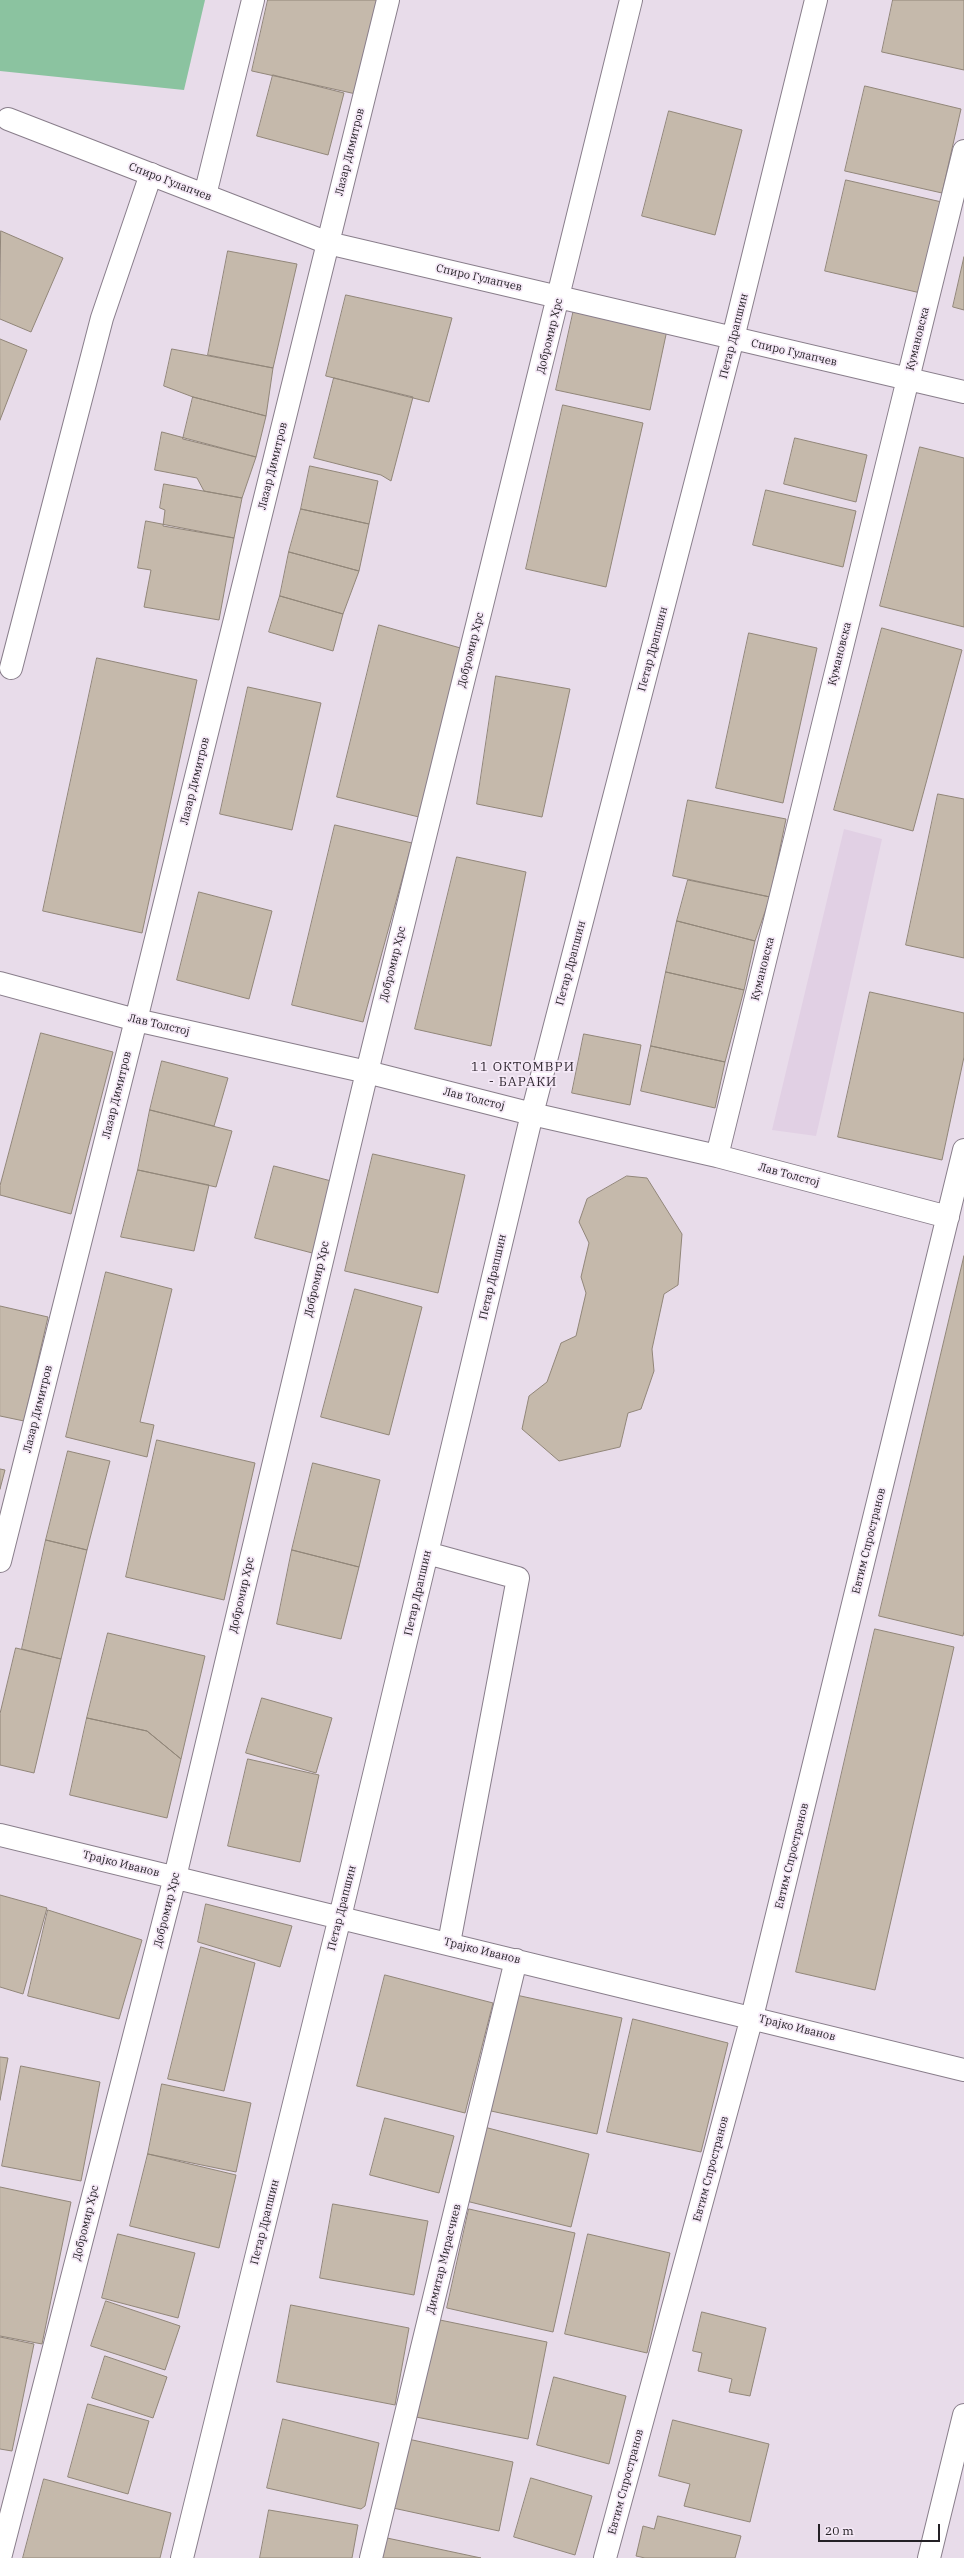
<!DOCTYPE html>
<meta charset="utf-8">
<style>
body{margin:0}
#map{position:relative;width:964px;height:2558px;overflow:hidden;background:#e8dcea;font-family:"IBM Plex Serif",serif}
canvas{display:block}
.scale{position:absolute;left:818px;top:2524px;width:122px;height:18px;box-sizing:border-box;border:2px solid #242025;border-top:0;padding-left:5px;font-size:12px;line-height:14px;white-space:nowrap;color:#242025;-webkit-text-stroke:3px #f5e9f7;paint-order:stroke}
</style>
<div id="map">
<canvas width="964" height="2558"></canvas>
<div class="scale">20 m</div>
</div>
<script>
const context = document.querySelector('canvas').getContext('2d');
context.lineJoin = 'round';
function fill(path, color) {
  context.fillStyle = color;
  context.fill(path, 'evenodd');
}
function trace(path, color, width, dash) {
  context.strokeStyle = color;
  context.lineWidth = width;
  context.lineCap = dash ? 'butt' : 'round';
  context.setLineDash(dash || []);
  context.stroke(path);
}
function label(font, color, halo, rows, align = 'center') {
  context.font = font + ' "IBM Plex Serif",serif';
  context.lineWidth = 3.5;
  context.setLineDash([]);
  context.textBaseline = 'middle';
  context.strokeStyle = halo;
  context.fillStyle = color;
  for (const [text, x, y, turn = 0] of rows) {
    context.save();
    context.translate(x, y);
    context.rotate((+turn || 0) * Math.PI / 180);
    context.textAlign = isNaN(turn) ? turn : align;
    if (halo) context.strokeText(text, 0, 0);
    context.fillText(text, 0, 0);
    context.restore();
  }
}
fill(new Path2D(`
 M844,829l38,10 -59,267 -7,30 -44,-6z`), '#e1d0e4');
fill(new Path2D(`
 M0,0h205l-21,90 -184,-19z`), '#8bc3a0');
const building = new Path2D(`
 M268,0h109l-21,94 -104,-23z
 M893,0h71v70l-82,-18z
 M273,75l71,18 -16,62 -71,-19z
 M865,86l96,23 -19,84 -97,-22z
 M669,111l73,19 -27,105 -73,-19z
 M846,180l100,23 -21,91 -100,-23z
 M1,231l62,27 -32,74 -31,-13z
 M228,251l69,13 -24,104 -65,-13z
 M964,257v53l-11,-3z
 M346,295l106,23 -23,84 -103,-26z
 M574,309l93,21 -17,80 -94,-20z
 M0,339l27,11 -27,70z
 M172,349l101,19 -7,48 -73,-19 -29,-11z
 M334,378l79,19 -22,84 -10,-6 -67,-17z
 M193,397l73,19 -10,41 -73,-18z
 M563,405l80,18 -37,164 -80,-18z
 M162,432l94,25 -14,41 -38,-7 -7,-13 -42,-8z
 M795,438l72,17 -11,47 -72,-18z
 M920,447l44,11v169l-84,-21z
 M310,466l68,15 -9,43 -68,-15z
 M164,484l78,14 -8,40 -71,-12 2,-16 -5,-2z
 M766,490l90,21 -13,56 -90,-22z
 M301,509l68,15 -10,47 -70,-19z
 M146,521l88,17 -15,82 -75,-13 7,-37 -13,-2z
 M289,552l70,19 -16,43 -63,-18z
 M280,596l63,18 -10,37 -64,-19z
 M379,625l85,24 -41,169 -86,-21z
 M882,628l80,22 -49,181 -79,-21z
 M749,633l68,15 -34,155 -67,-15z
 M97,658l100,22 -55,253 -99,-22z
 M496,676l74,13 -28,128 -65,-13z
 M248,687l73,16 -29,127 -72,-16z
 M938,794l26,5v159l-58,-13z
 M688,800l98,19 -16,78 -97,-21z
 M335,825l77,18 -49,179 -71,-17z
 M457,857l69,15 -35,174 -76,-17z
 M688,880l82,17 -15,44 -78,-20z
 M199,892l73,19 -23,88 -72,-19z
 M677,921l78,20 -11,49 -78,-18z
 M666,972l78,18 -19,72 -74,-16z
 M870,992l94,21v44l-22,103 -104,-23z
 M41,1033l72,19 -42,162 -71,-19v-9z
 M584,1034l57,11 -11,60 -58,-12z
 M651,1046l74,16 -10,46 -74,-17z
 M162,1061l66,17 -14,48 -64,-16z
 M150,1110l82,21 -16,56 -78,-17z
 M373,1154l92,21 -27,118 -93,-22z
 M274,1166l61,16 -19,72 -61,-16z
 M138,1170l71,15 -15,66 -73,-14z
 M627,1176l20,2 35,56 -4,51 -14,9 -12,55 2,22 -13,38 -13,4 -8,34 -61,14 -37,-32 7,-33 18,-14 14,-39 15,-7 10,-43 -5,-16 8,-34 -10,-21 8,-23z
 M964,1256v375l-1,5 -84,-20z
 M106,1272l66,17 -32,133 14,3 -7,32 -81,-20z
 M355,1289l67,18 -33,128 -68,-18z
 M0,1306l48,11 -24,104 -24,-5z
 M157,1440l98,23 -31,137 -98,-23z
 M68,1451l42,10 -23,89 -41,-10z
 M313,1463l67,17 -21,87 -67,-17z
 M0,1469l5,1 -5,19z
 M46,1540l41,10 -26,109 -39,-10z
 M292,1550l67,17 -18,72 -64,-15z
 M875,1629l79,18 -79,343 -79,-18z
 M108,1633l97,23 -24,103 -34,-28 -60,-13z
 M16,1648l45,11 -27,114 -34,-8v-51z
 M262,1698l70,20 -16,55 -70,-20z
 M87,1718l60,13 34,28 -14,59 -97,-23z
 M248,1759l71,16 -19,87 -72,-16z
 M0,1895l47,13 -24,86 -23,-7z
 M206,1904l86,22 -12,41 -82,-25z
 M48,1910l94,30 -23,79 -91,-23z
 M201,1947l54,16 -31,128 -56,-12z
 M385,1975l108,28 -28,110 -108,-27z
 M516,1995l106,23 -25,116 -106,-23z
 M633,2019l95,24 -27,109 -94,-20z
 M0,2057l8,1 -8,42z
 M21,2066l79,16 -19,99 -79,-15z
 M162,2084l89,19 -15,69 -88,-18z
 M385,2118l69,18 -15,57 -69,-18z
 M484,2127l105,27 -18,73 -105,-26z
 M148,2154l88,21 -17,73 -89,-22z
 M0,2187l71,15 -29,142 -42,-8z
 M333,2204l95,17 -14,74 -94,-17z
 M469,2209l106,24 -22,99 -106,-24z
 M118,2234l77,19 -17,65 -76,-20z
 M588,2234l82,19 -23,100 -82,-19z
 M106,2301l74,25 -15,44 -74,-24z
 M291,2305l118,23 -14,77 -118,-23z
 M702,2312l64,16 -16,68 -21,-4 3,-13 -34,-8 4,-18 -9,-2z
 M435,2319l112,23 -19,97 -112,-22z
 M0,2337l34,7 -22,107 -12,-2z
 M105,2356l62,21 -14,41 -61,-20z
 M554,2377l72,19 -17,68 -72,-19z
 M88,2404l61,17 -21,73 -60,-17z
 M283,2419l96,24 -14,63 -4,3 -94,-21z
 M673,2420l96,24 -19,78 -66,-16 6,-22 -31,-8z
 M408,2439l105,23 -14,69 -106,-23z
 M531,2478l61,18 -17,59 -61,-18z
 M44,2479l127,34 -11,45h-137z
 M269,2510l89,15 -6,33h-92z
 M658,2516l83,20 -6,22h-90l-9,-2 7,-30 11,3z
 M387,2538l94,20h-99z`);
fill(building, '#c5b9ab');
trace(building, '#918679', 1);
const service = new Path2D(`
 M11,668l91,-350 49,-144`);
const minor = new Path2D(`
 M8,119l320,124 636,149
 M205,195l48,-195
 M0,983l136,37 231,52 165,42 185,42 231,61
 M717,1156l247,-1005
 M427,1553l91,25 -69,365
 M0,1561l136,-541 252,-1020
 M0,1835l964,235
 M0,2558l175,-681 192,-805 264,-1072
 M182,2558l158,-641 192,-803 201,-776 83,-338
 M371,2558l145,-598
 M605,2558l147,-541 212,-867`);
const tertiary = new Path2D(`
 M929,2558l35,-143`);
trace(service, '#897e8b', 24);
trace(minor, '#897e8b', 24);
trace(tertiary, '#897e8b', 24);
trace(service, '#fff', 22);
trace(minor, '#fff', 22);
trace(tertiary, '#fff', 22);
label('11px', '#242025', '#f5e9f7', [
 ["Лазар Димитров",350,152,-76],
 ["Спиро Гулапчев",170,182,21],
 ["Спиро Гулапчев",479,278,13],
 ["Добромир Хрс",550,336,-76],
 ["Петар Драпшин",734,336,-76],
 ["Кумановска",918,339,-76],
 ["Спиро Гулапчев",794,353,13],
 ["Лазар Димитров",273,466,-76],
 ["Петар Драпшин",653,649,-75],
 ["Добромир Хрс",471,650,-76],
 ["Кумановска",840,654,-76],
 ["Лазар Димитров",195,781,-76],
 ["Петар Драпшин",571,963,-75],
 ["Добромир Хрс",393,964,-76],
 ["Кумановска",763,969,-76],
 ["Лав Толстој",159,1025,13],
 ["Лазар Димитров",117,1095,-76],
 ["Лав Толстој",474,1099,14],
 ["Лав Толстој",789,1175,15],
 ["Петар Драпшин",493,1277,-77],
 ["Добромир Хрс",317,1279,-77],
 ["Лазар Димитров",38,1409,-76],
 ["Евтим Спространов",869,1541,-76],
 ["Петар Драпшин",418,1593,-77],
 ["Добромир Хрс",242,1595,-77],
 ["Евтим Спространов",792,1856,-76],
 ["Трајко Иванов",121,1864,14],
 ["Петар Драпшин",342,1908,-76],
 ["Добромир Хрс",167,1910,-76],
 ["Трајко Иванов",482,1951,14],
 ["Трајко Иванов",797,2028,14],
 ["Евтим Спространов",711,2169,-75],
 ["Петар Драпшин",265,2222,-76],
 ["Добромир Хрс",86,2223,-76],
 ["Димитар Мирасчиев",444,2259,-76],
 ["Евтим Спространов",626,2482,-75]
]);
context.letterSpacing = '1px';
label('13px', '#302731', '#f5e9f7', [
 ["11 ОКТОМВРИ",523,1067],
 ["- БАРАКИ",523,1082]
]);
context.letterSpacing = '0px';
</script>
